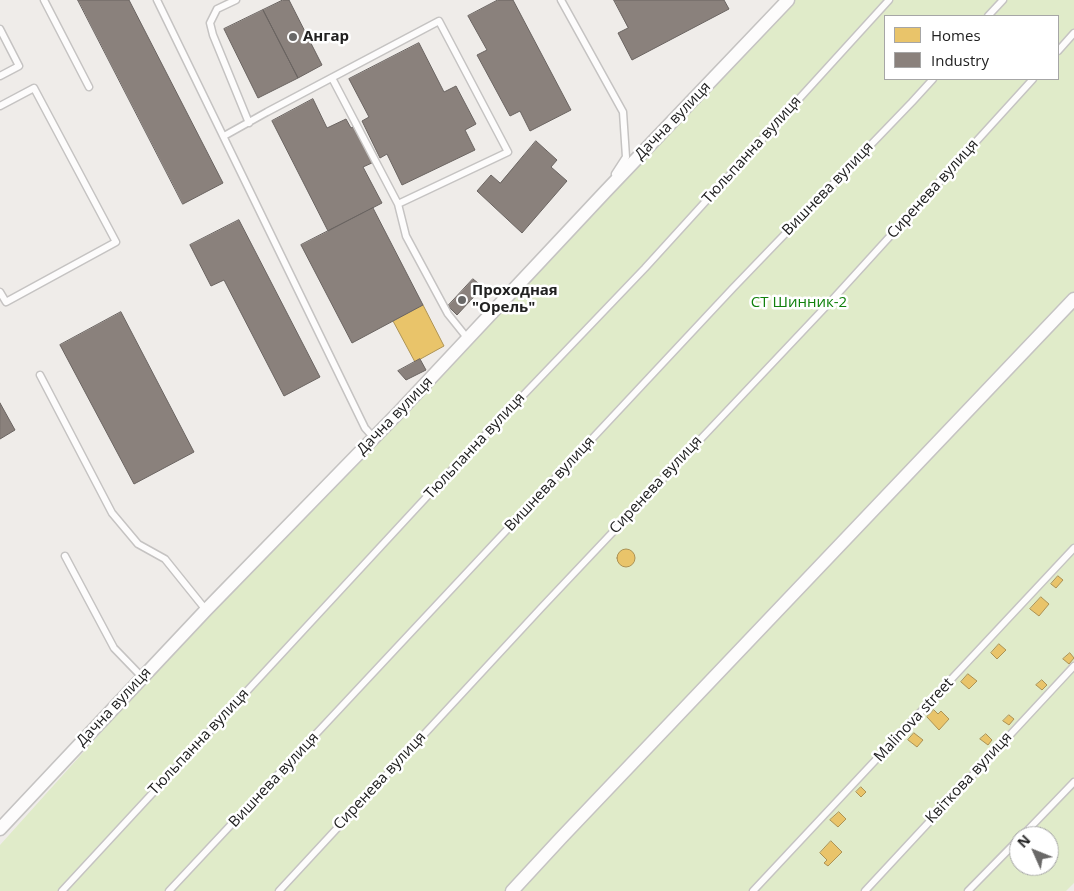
<!DOCTYPE html>
<meta charset="utf-8">
<style>
body{margin:0}
#map{position:relative;width:1074px;height:891px;overflow:hidden;background:#efece9;font-family:"Open Sans",sans-serif}
canvas{display:block}
.legend{position:absolute;left:884px;top:15px;width:175px;height:65px;box-sizing:border-box;background:#fff;border:1px solid #a6a6a6;margin:0;padding:6px 9px;list-style:none;font-size:15px;color:#212121}
.legend li{display:flex;align-items:center;gap:10px;height:25px}
.legend b{width:25px;border:1px solid #a6a6a6}
.north{position:absolute;left:1009px;top:826px;width:50px;height:50px;box-sizing:border-box;background:#fff;border:1px solid #a6a6a6;border-radius:50%;rotate:314deg;font-size:14px;font-weight:700;line-height:20px;text-align:center;color:#212121}
.north::after{content:'';display:block;margin:auto;width:18px;height:22px;background:#696867;clip-path:polygon(50% 0,100% 100%,50% 72%,0 100%)}
</style>
<div id="map">
<canvas width="1074" height="891"></canvas>
<ul class="legend">
<li><b style="height:14px;background:#e9c46a"></b>Homes</li>
<li><b style="height:14px;background:#8a817c"></b>Industry</li>
</ul>
<div class="north">N</div>
</div>
<script>
const context = document.querySelector('canvas').getContext('2d');
context.lineJoin = 'round';
function fill(path, color) {
  context.fillStyle = color;
  context.fill(path, 'evenodd');
}
function trace(path, color, width, dash) {
  context.strokeStyle = color;
  context.lineWidth = width;
  context.lineCap = dash ? 'butt' : 'round';
  context.setLineDash(dash || []);
  context.stroke(path);
}
function label(font, color, halo, rows, align = 'center') {
  context.font = font + ' "Open Sans",sans-serif';
  context.lineWidth = 5;
  context.setLineDash([]);
  context.textBaseline = 'middle';
  context.strokeStyle = halo;
  context.fillStyle = color;
  for (const [text, x, y, turn = 0] of rows) {
    context.save();
    context.translate(x, y);
    context.rotate((+turn || 0) * Math.PI / 180);
    context.textAlign = isNaN(turn) ? turn : align;
    if (halo) context.strokeText(text, 0, 0);
    context.fillText(text, 0, 0);
    context.restore();
  }
}
fill(new Path2D(`
 M789,0h285v883l-8,8h-1066v-46l124,-138 131,-139zM885,16h173v63h-173zM1019,836h30v30h-30z`), '#e0ebc9');
const homes = new Path2D(`
 M423,305l21,41 -29,16 -22,-41z
 M617 558a9 9 0 1 1 18 0a9 9 0 1 1-18 0Z
 M1058,576l5,4 -7,8 -5,-4z
 M1041,597l8,7 -10,12 -9,-7z
 M999,644l7,6 -9,9 -6,-6z
 M1070,653l4,5 -5,6 -6,-5z
 M968,674l9,7 -8,8 -8,-7z
 M1042,680l5,5 -5,5 -6,-5z
 M934,710l4,4 3,-3 8,8 -10,11 -12,-13z
 M1009,715l5,4 -5,6 -6,-4z
 M914,733l9,7 -6,7 -9,-7z
 M986,734l6,6 -4,5 -8,-6z
 M861,787l5,5 -5,5 -5,-5z
 M839,812l7,7 -8,8 -8,-7z
 M831,841l11,11 -14,14 -4,-3 3,-3 -7,-7z`);
fill(homes, '#e9c46a');
trace(homes, '#ad9354', 1);
const industry = new Path2D(`
 M78,0h51l94,183 -40,21z
 M283,0h6l33,65 -24,13 -35,-68z
 M498,0h15l58,110 -41,21 -10,-20 -10,5 -33,-61 10,-5 -19,-34z
 M614,0h110l5,9 -97,51 -14,-27 10,-5z
 M263,10l35,68 -40,20 -34,-69z
 M419,43l25,49 12,-6 20,38 -11,6 10,20 -73,35 -15,-31 -7,4 -18,-37 7,-4 -20,-38z
 M313,99l14,29 19,-9 5,9 4,-2 19,36 -11,5 19,36 -54,28 -56,-110z
 M536,141l21,19 -6,7 16,14 -45,52 -45,-42 14,-16 9,8z
 M373,208l50,97 -71,38 -51,-98z
 M239,220l81,157 -36,19 -60,-116 -13,6 -21,-41z
 M473,279l10,8 -26,28 -9,-9z
 M121,312l73,140 -60,32 -74,-139z
 M420,359l6,11 -20,10 -8,-9z
 M0,403l15,27 -15,9z`);
fill(industry, '#8a817c');
trace(industry, '#6a6461', 1);
const lane = new Path2D(`
 M44,0l45,87
 M157,0l208,428 9,10
 M236,0l-19,9 -7,14 3,12 36,88
 M561,0l62,112 3,45 -11,17
 M988,16l15,-16
 M0,29l19,37 -19,10
 M1058,51l16,-18
 M332,78l66,126 8,32 42,78 20,25
 M0,106l34,-18 82,154 -110,60 -6,-10
 M224,136l43,-24 172,-91 69,131 -110,52
 M40,375l72,138 26,31 27,15 41,51
 M65,556l49,92 28,29
 M1022,836l52,-54
 M62,891l383,-414 200,-209 244,-268
 M169,891l564,-603 179,-186 21,-23
 M279,891l263,-284 290,-307 201,-221
 M753,891l321,-343
 M865,891l209,-225
 M968,891l51,-52`);
const street = new Path2D(`
 M0,829l206,-219 193,-198 206,-220 183,-192
 M512,891l49,-53 513,-539`);
trace(lane, '#c5c3c2', 9);
trace(street, '#c5c3c2', 15);
trace(lane, '#fdfcfc', 6);
trace(street, '#fdfcfc', 12);
for (const [x, y, r, color] of [
 [293,37,5,"#696867"],
 [462,300,5,"#696867"]
]) {
  const dot = new Path2D();
  dot.arc(x, y, r, 0, 2 * Math.PI);
  context.fillStyle = color;
  context.fill(dot);
  trace(dot, '#fff', 2);
}
label('bold 15px', '#212121', '#fff', [
 ["Ангар",303,37],
 ["Проходная",472,291],
 ["\"Орель\"",472,308]
], 'left');
label('15px', '#212121', '#fff', [
 ["Дачна вулиця",673,121,-46],
 ["Тюльпанна вулиця",752,150,-48],
 ["Вишнева вулиця",828,189,-46],
 ["Сиренева вулиця",933,189,-48],
 ["Дачна вулиця",395,416,-46],
 ["Тюльпанна вулиця",475,446,-47],
 ["Вишнева вулиця",550,484,-47],
 ["Сиренева вулиця",656,485,-47],
 ["Дачна вулиця",114,707,-47],
 ["Malinova street",914,720,-47],
 ["Тюльпанна вулиця",199,742,-47],
 ["Квіткова вулиця",969,778,-47],
 ["Вишнева вулиця",274,780,-47],
 ["Сиренева вулиця",380,781,-47]
]);
label('15px', '#11810d', '#fff', [
 ["СТ Шинник-2",799,303]
]);
</script>
